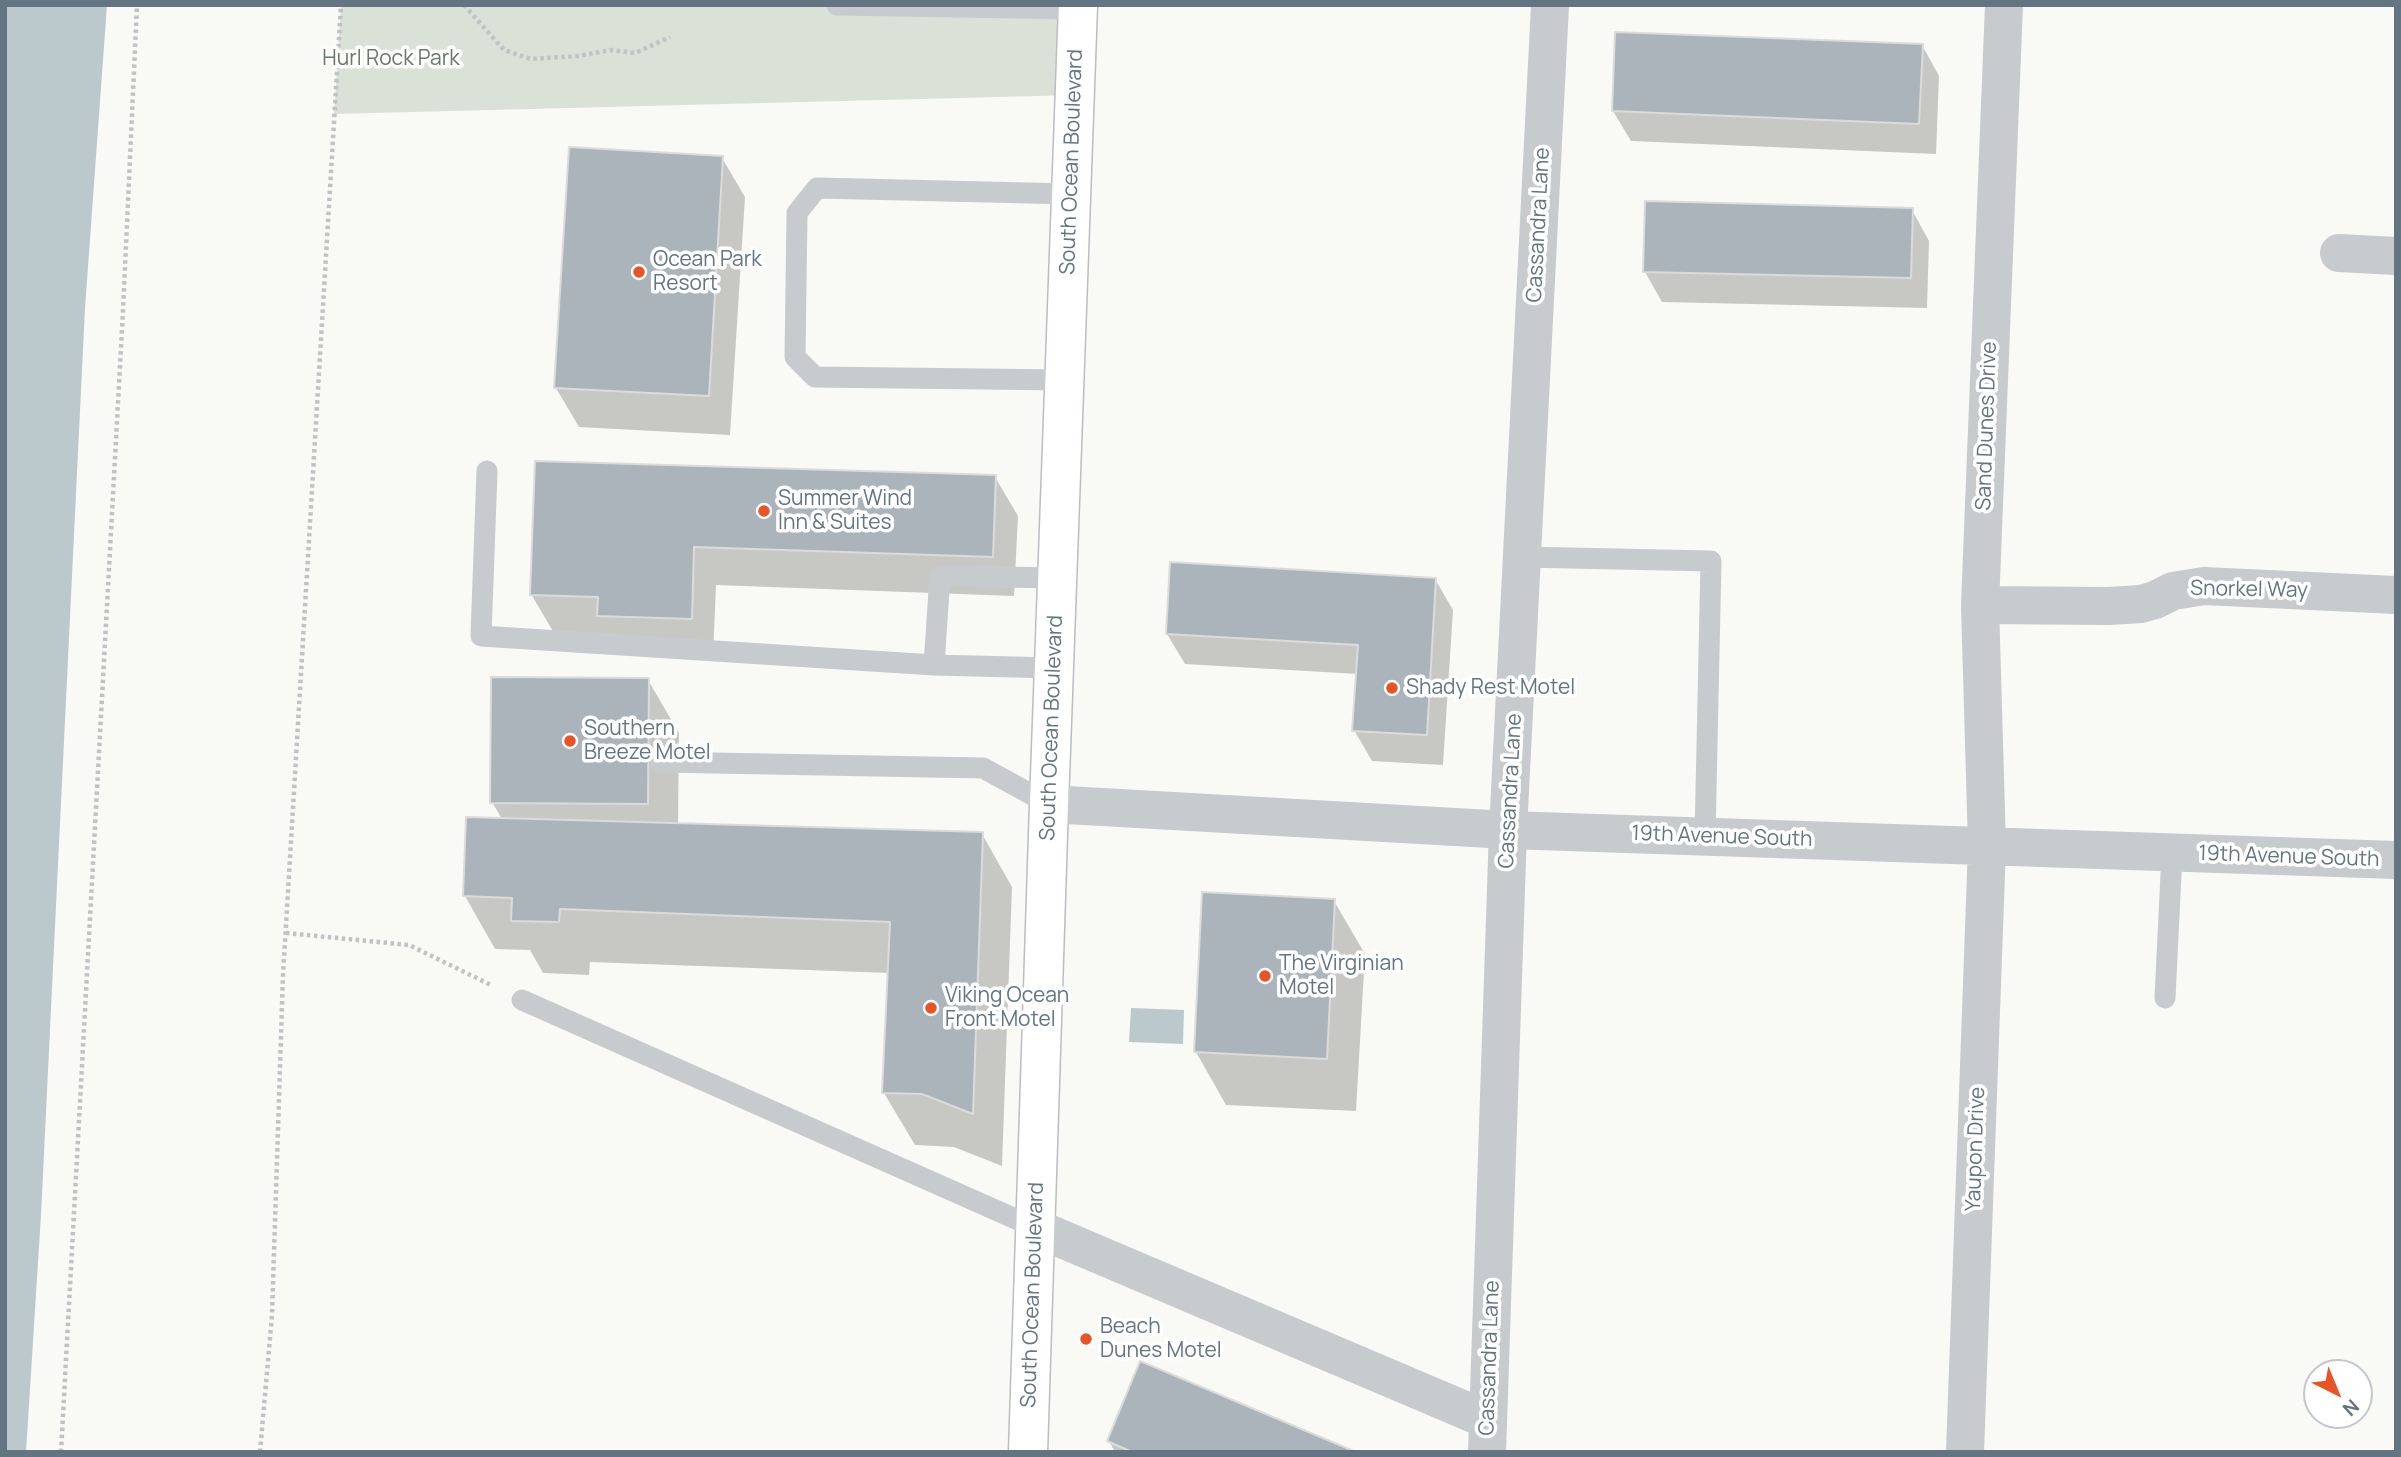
<!DOCTYPE html>
<style>
body{margin:0}
#map{position:relative;width:2401px;height:1457px;overflow:hidden;background:#f9f9f6;font-family:Manrope,sans-serif}
canvas{display:block}
.frame{position:absolute;inset:0;border:7px solid #637483;pointer-events:none}
.north{position:absolute;left:2303px;top:1359px;width:70px;height:70px;box-sizing:border-box;background:#fff;border:2px solid #c1c7cd;border-radius:50%;rotate:137deg;font-size:19px;font-weight:700;line-height:28px;text-align:center;color:#637483}
.north::after{content:'';display:block;margin:auto;width:24px;height:32px;background:#ea5325;clip-path:polygon(50% 0,100% 100%,50% 72%,0 100%)}
</style>
<div id="map">
<canvas width="2401" height="1457"></canvas>
<div class="frame"></div>
<div class="north">N</div>
</div>
<script>
const context = document.querySelector('canvas').getContext('2d');
context.lineJoin = 'round';
function fill(path, color) {
  context.fillStyle = color;
  context.fill(path, 'evenodd');
}
function trace(path, color, width, dash) {
  context.strokeStyle = color;
  context.lineWidth = width;
  context.lineCap = dash ? 'butt' : 'round';
  context.setLineDash(dash || []);
  context.stroke(path);
}
function label(font, color, halo, rows, align = 'center') {
  context.font = font + ' Manrope,sans-serif';
  context.lineWidth = 7;
  context.setLineDash([]);
  context.textBaseline = 'middle';
  context.strokeStyle = halo;
  context.fillStyle = color;
  for (const [text, x, y, turn = 0] of rows) {
    context.save();
    context.translate(x, y);
    context.rotate((+turn || 0) * Math.PI / 180);
    context.textAlign = isNaN(turn) ? turn : align;
    if (halo) context.strokeText(text, 0, 0);
    context.fillText(text, 0, 0);
    context.restore();
  }
}
fill(new Path2D(`
 M341,5h736l-1,90 -742,19z`), '#dae1d7');
fill(new Path2D(`
 M5,5h102l-22,303 -44,907 -15,237h-21z
 M1131,1008l53,2 -1,34 -54,-2z`), '#bcc9cc');
fill(new Path2D(`
 M1922,45l17,31 -3,78 -305,-13 -18,-30z
 M722,158l23,39 -15,238 -151,-8 -23,-39z
 M1912,210l17,31 -2,67 -265,-6 -17,-30z
 M537,462l458,15 23,39 -4,80 -298,-11 -3,73 -159,-25 -23,-39z
 M1435,579l18,31 -10,155 -71,-4 -18,-31 4,-56 -173,-10 -18,-30z
 M648,680l31,53 -1,92 304,9 30,53 -10,279 -48,-19 -39,-2 -31,-52 5,-120 -299,-11 -1,13 -46,-2 -13,-23 -35,-1 -30,-53 37,-77 -10,-17z
 M1334,901l31,53 -9,157 -130,-6 -30,-53z
 M1109,1441l242,11h-236z`), '#0003');
const building = new Path2D(`
 M1615,32l308,12 -4,80 -307,-13z
 M569,147l154,9 -14,240 -155,-8z
 M1645,201l268,7 -2,70 -268,-6z
 M535,461l461,14 -3,82 -299,-10 -2,72 -95,-3 1,-19 -68,-2z
 M1170,562l266,16 -9,157 -75,-4 6,-86 -192,-11z
 M491,677l158,1 -1,126 -158,-1z
 M466,817l517,15 -10,282 -51,-20 -40,-1 8,-171 -330,-13 -1,13 -48,-1 1,-23 -49,-2z
 M1202,892l133,7 -8,160 -133,-7z
 M1140,1361l216,91h-224l-25,-11z`);
fill(building, '#abb4ba');
trace(building, '#dbdbd9', 2);
const secondary = new Path2D(`
 M1028,1452l21,-648 29,-799`);
trace(secondary, '#b9bec3', 41);
trace(new Path2D(`
 M464,5l40,45 27,9 47,-3 33,-6 24,3 35,-16
 M286,933l123,12 84,41
 M61,1452l62,-1141 14,-306
 M260,1452l12,-137 11,-340 58,-970`), '#c0c3c5', 4.5, [3.5, 3.5]);
trace(new Path2D(`
 M837,5l241,4
 M1065,380l-250,-3 -20,-20 2,-144 20,-25 254,6
 M487,471l-6,165 453,29 120,3
 M1522,557l189,4 -6,276
 M934,665l6,-89 118,2
 M659,762l324,6 66,36
 M2165,998l7,-145
 M522,1000l514,228`), '#c7cbce', 21);
trace(new Path2D(`
 M2339,253l57,3
 M1980,605l129,1 32,-2 14,-4 18,-9 31,-5 192,9
 M1049,804l459,26 888,30
 M1036,1228l452,192
 M1487,1452l21,-622 42,-825
 M1965,1452l22,-606 -7,-241 24,-600`), '#c7cbce', 38);
trace(secondary, '#fff', 38);
for (const [x, y, r, color] of [
 [639,272,7,"#ea5325"],
 [764,511,7,"#ea5325"],
 [1392,688,7,"#ea5325"],
 [570,741,7,"#ea5325"],
 [1265,976,7,"#ea5325"],
 [931,1008,7,"#ea5325"],
 [1086,1339,7,"#ea5325"]
]) {
  const dot = new Path2D();
  dot.arc(x, y, r, 0, 2 * Math.PI);
  context.fillStyle = color;
  context.fill(dot);
  trace(dot, '#fff', 2.5);
}
label('21px', '#667a62', '#fff', [
 ["Hurl Rock Park",391,59]
]);
label('21px', '#637483', '#fff', [
 ["South Ocean Boulevard",1072,162,-88],
 ["Cassandra Lane",1539,225,-87],
 ["Sand Dunes Drive",1987,426,-88],
 ["Snorkel Way",2249,590,1],
 ["South Ocean Boulevard",1052,728,-88],
 ["Cassandra Lane",1511,791,-87],
 ["19th Avenue South",1722,837,2],
 ["19th Avenue South",2289,857,2],
 ["Yaupon Drive",1976,1149,-88],
 ["South Ocean Boulevard",1033,1295,-88],
 ["Cassandra Lane",1490,1358,-88]
]);
label('21px', '#637483', '#fff', [
 ["Ocean Park",653,260],
 ["Resort",653,284],
 ["Summer Wind",778,499],
 ["Inn & Suites",778,523],
 ["Shady Rest Motel",1406,688],
 ["Southern",584,729],
 ["Breeze Motel",584,753],
 ["The Virginian",1279,964],
 ["Motel",1279,988],
 ["Viking Ocean",945,996],
 ["Front Motel",945,1020],
 ["Beach",1100,1327],
 ["Dunes Motel",1100,1351]
], 'left');
</script>
